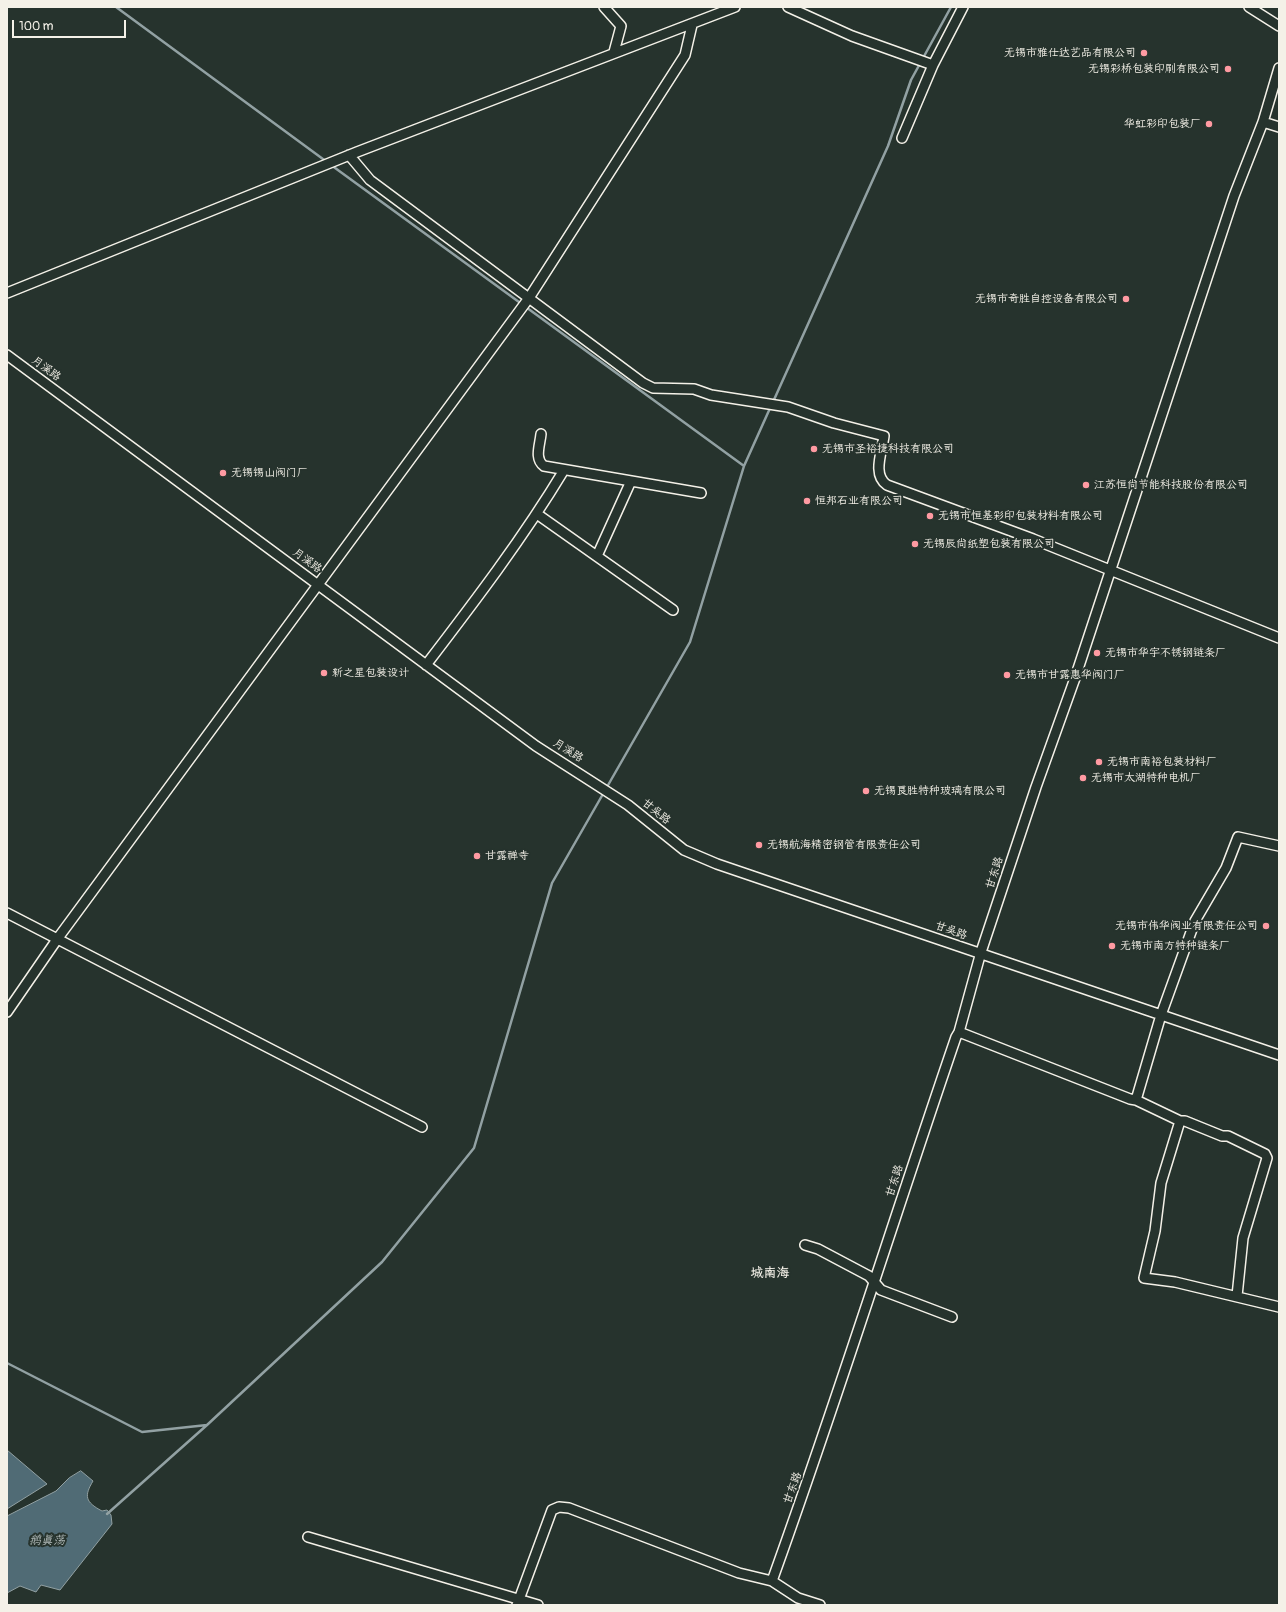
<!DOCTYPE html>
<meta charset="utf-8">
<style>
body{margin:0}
#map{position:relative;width:1286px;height:1612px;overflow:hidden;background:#26332d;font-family:Pangolin,sans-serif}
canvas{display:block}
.frame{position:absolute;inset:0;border:8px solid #f4f1e8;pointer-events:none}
.scale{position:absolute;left:12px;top:20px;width:114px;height:18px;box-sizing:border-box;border:2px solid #f4f1e8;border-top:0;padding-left:5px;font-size:12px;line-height:14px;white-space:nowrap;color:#f4f1e8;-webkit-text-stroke:3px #26332d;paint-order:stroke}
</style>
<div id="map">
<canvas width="1286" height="1612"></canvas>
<div class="frame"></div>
<div class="scale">100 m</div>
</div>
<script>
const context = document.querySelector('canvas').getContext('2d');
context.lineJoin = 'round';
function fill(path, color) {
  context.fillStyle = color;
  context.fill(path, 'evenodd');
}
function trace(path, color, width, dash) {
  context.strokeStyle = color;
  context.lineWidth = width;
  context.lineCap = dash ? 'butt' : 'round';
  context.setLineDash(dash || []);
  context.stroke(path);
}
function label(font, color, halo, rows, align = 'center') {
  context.font = font + ' Pangolin,"LXGW WenKai TC",sans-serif';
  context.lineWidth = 4;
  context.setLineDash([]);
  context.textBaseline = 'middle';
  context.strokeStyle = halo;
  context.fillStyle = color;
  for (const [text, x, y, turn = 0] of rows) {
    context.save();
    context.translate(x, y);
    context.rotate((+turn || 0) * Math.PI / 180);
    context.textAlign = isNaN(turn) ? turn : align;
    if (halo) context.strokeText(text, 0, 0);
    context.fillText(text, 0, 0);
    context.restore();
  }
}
const water = new Path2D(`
 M7,1450l40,34 -40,25z
 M81,1471l12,10c-9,15 -8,21 9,30l5,-1 4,5 1,9 -52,66 -19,-5 -5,7 -16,-6 -13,7v-77l49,-25 13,-13z`);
fill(water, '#506b75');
trace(water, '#92a1a3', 1);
trace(new Path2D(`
 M116,7l211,155
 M331,165l413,301
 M773,402l115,-256 23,-66 40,-73
 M7,1363l135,69 65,-7 -100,89
 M207,1425l175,-163 92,-114 78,-265 138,-241 54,-176 27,-60`), '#92a1a3', 2.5);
const minor = new Path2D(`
 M604,7l17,19 -7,26
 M788,7l64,29 81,29
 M1249,7l30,19
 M1263,122l16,5
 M902,138l31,-73 30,-58
 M349,155l21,25 273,203 10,5 41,1 17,6 77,12 46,16 50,13c-2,16 -12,39 3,49l146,54 246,99
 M7,293l350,-141 378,-145
 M7,355l529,391 92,59 56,45 33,14 562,191
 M541,434c-1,11 -7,25 3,32l157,27
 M537,514l136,96
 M597,556l34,-75
 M426,665c49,-64 97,-127 138,-195
 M7,913l415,214
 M7,1012l51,-74 471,-640 156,-243 7,-30
 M959,1032l171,67 6,1 44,21h5l37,15h6l37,18 2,4 -24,80 -6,58
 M1136,1100l25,-85 34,-94 31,-53 12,-31 41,9
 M1180,1121l-19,62 -6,48 -11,47 31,4 104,25
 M805,1245l13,4 51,27 12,14 71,27
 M308,1537l230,68
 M772,1581c65,-180 122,-363 184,-544l3,-5 22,-80 55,-165 38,-106 160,-485 29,-74 16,-54
 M517,1605l35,-95 7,-3 10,1 170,65 33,8 26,17 22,7`);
trace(minor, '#f4f1e8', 12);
trace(minor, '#26332d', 9);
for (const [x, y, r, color] of [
 [1144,53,4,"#ff9aa2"],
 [1228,69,4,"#ff9aa2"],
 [1209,124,4,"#ff9aa2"],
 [1126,299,4,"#ff9aa2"],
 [814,449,4,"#ff9aa2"],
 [223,473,4,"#ff9aa2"],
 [1086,485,4,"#ff9aa2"],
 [807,501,4,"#ff9aa2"],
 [930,516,4,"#ff9aa2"],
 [915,544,4,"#ff9aa2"],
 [1097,653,4,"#ff9aa2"],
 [324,673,4,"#ff9aa2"],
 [1007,675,4,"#ff9aa2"],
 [1099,762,4,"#ff9aa2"],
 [1083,778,4,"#ff9aa2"],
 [866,791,4,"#ff9aa2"],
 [759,845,4,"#ff9aa2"],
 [477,856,4,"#ff9aa2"],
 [1266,926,4,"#ff9aa2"],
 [1112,946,4,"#ff9aa2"]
]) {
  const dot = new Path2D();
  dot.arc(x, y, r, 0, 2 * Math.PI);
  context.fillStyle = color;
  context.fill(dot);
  trace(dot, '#26332d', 1.5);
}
label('11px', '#f4f1e8', '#26332d', [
 ["无锡市雅仕达艺品有限公司",1136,53,"right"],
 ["无锡彩桥包装印刷有限公司",1220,69,"right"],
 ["华虹彩印包装厂",1201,124,"right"],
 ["无锡市奇胜自控设备有限公司",1118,299,"right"],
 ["无锡市圣裕捷科技有限公司",822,449],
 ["无锡锡山阀门厂",231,473],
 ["江苏恒尚节能科技股份有限公司",1094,485],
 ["恒邦石业有限公司",815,501],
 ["无锡市恒基彩印包装材料有限公司",938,516],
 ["无锡辰尚纸塑包装有限公司",923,544],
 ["无锡市华宇不锈钢链条厂",1105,653],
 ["新之星包装设计",332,673],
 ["无锡市甘露惠华阀门厂",1015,675],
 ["无锡市南裕包装材料厂",1107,762],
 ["无锡市太湖特种电机厂",1091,778],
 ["无锡良胜特种玻璃有限公司",874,791],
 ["无锡航海精密钢管有限责任公司",767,845],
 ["甘露禅寺",485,856],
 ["无锡市伟华阀业有限责任公司",1258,926,"right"],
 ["无锡市南方特种链条厂",1120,946]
], 'left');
label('11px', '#f4f1e8', '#26332d', [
 ["月溪路",46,369,36],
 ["月溪路",307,561,36],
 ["月溪路",568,751,32],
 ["甘吴路",656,812,39],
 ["甘东路",995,873,-72],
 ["甘吴路",951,931,19],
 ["甘东路",895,1181,-72],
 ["甘东路",793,1488,-70]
]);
label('italic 12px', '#b2bbba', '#26332d', [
 ["鹅真荡",47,1541]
]);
label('bold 13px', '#f4f1e8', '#26332d', [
 ["城南海",770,1274]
]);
</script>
